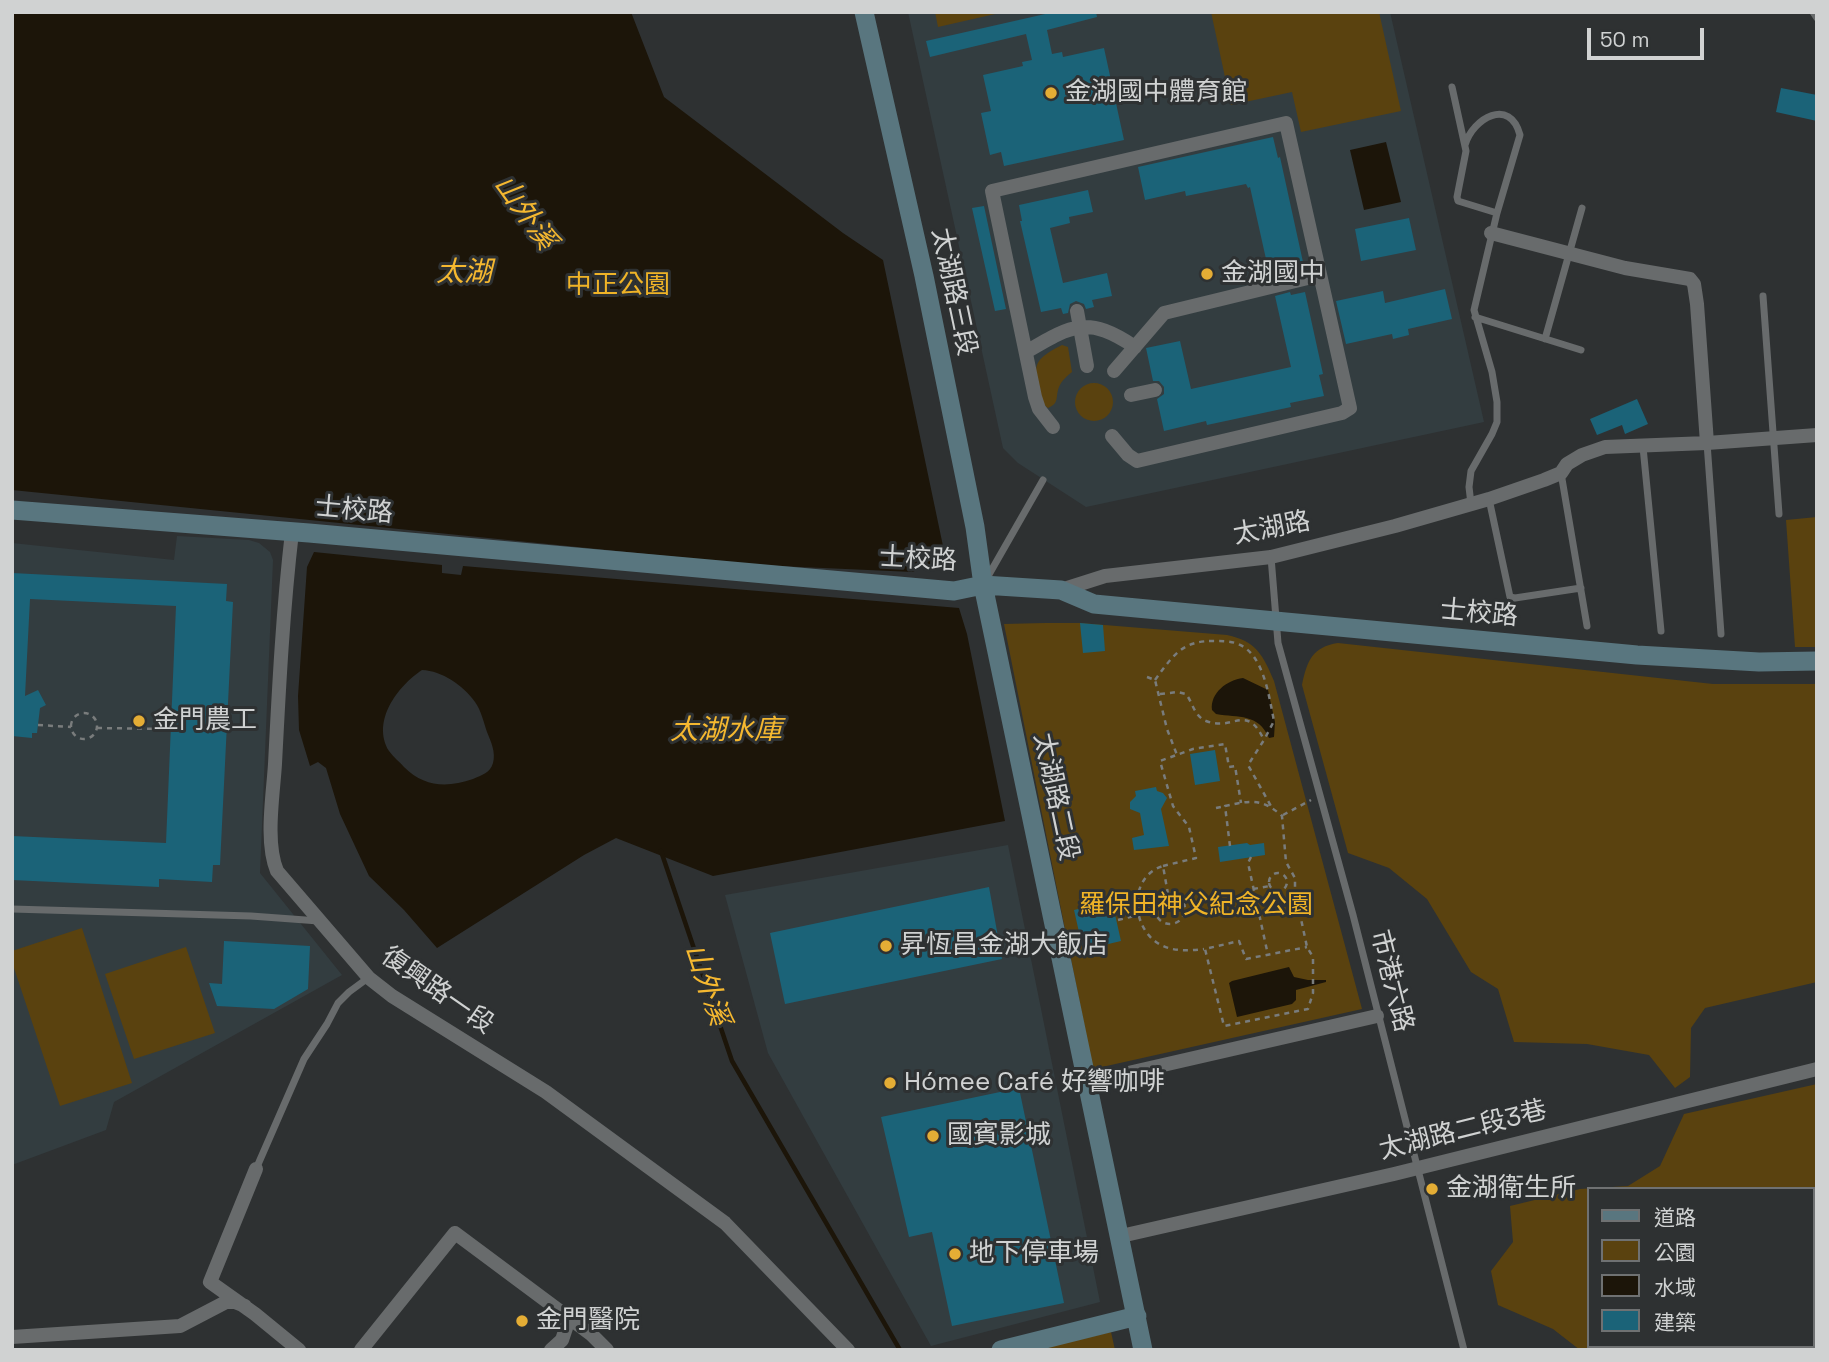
<!DOCTYPE html>
<meta charset="utf-8">
<style>
body{margin:0}
#map{position:relative;width:1829px;height:1362px;overflow:hidden;background:#2e3132;font-family:"Space Grotesk","Noto Sans TC",sans-serif}
canvas{display:block}
.frame{position:absolute;inset:0;border:14px solid #d0d2d2;pointer-events:none}
.legend{position:absolute;left:1587px;top:1187px;width:228px;height:161px;box-sizing:border-box;background:#2e3132;border:2px solid #6f7172;margin:0;padding:9px 12px;list-style:none;font-size:21px;color:#d0d2d2}
.legend li{display:flex;align-items:center;gap:14px;height:35px}
.legend b{width:35px;border:2px solid #6f7172}
.scale{position:absolute;left:1587px;top:28px;width:117px;height:32px;box-sizing:border-box;border:4px solid #d0d2d2;border-top:0;padding-left:9px;font-size:21px;line-height:24px;white-space:nowrap;color:#d0d2d2;-webkit-text-stroke:5px #2e3132;paint-order:stroke}
</style>
<div id="map">
<canvas width="1829" height="1362"></canvas>
<div class="frame"></div>
<ul class="legend">
<li><b style="height:9px;background:#59767f"></b>道路</li>
<li><b style="height:19px;background:#5a420f"></b>公園</li>
<li><b style="height:19px;background:#1c1509"></b>水域</li>
<li><b style="height:19px;background:#1b6378"></b>建築</li>
</ul>
<div class="scale">50 m</div>
</div>
<script>
const context = document.querySelector('canvas').getContext('2d');
context.lineJoin = 'round';
function fill(path, color) {
  context.fillStyle = color;
  context.fill(path, 'evenodd');
}
function trace(path, color, width, dash) {
  context.strokeStyle = color;
  context.lineWidth = width;
  context.lineCap = dash ? 'butt' : 'round';
  context.setLineDash(dash || []);
  context.stroke(path);
}
function label(font, color, halo, rows, align = 'center') {
  context.font = font + ' "Space Grotesk","Noto Sans TC",sans-serif';
  context.lineWidth = 6;
  context.setLineDash([]);
  context.textBaseline = 'middle';
  context.strokeStyle = halo;
  context.fillStyle = color;
  for (const [text, x, y, turn = 0] of rows) {
    context.save();
    context.translate(x, y);
    context.rotate((+turn || 0) * Math.PI / 180);
    context.textAlign = isNaN(turn) ? turn : align;
    if (halo) context.strokeText(text, 0, 0);
    context.fillText(text, 0, 0);
    context.restore();
  }
}
fill(new Path2D(`
 M908,12h482l94,410 -398,85 -68,-44 -15,-15z
 M177,536l72,4 10,3 11,9 3,8 -13,313 82,102 -228,127 -8,28 -94,35v-622l162,17z
 M1008,845l92,457 -169,44 -163,-293 -43,-158z`), '#333d40');
fill(new Path2D(`
 M935,12h69l-66,15z
 M1211,12h168l22,99 -100,21 -9,-40 -61,13z
 M1062,345l6,2 4,25c-5,4 -10,8 -13,15 -4,10 1,16 -11,21l-5,-4c-7,-35 -17,-41 19,-59z
 M1075 402a19 19 0 1 1 38 0a19 19 0 1 1-38 0Z
 M1817,517v130h-22l-9,-127z
 M1045,623h35l147,12c29,6 36,20 47,46l88,328 -269,60 -89,-445z
 M1338,643l375,41h104v298l-112,26 -14,20 -1,49 -15,11 -26,-33 -62,-11 -73,-2 -16,-53 -27,-17 -44,-73 -38,-31 -41,-15 -46,-168c5,-24 10,-38 36,-42z
 M82,928l50,155 -72,23 -48,-144v-11z
 M186,947l29,86 -81,26 -29,-85z
 M1817,1084v266h-237l-27,-21 -55,-24 -7,-34 22,-29 -3,-36 70,-17 48,-3 32,-20 24,-52zM1589,1189h224v157h-224z
 M1111,1332l4,18h-83z`), '#5a420f');
fill(new Path2D(`
 M12,12h619l33,85 179,136 40,27 60,286 -5,14 -25,12 -157,-7 -744,-75z
 M1386,142l15,60 -37,8 -14,-60z
 M314,552l128,13v8l19,2 2,-9 496,42 8,26 38,187 -292,55 -97,-38 -32,17 -147,93 -33,-38 -35,-34 -29,-62 -14,-46 -8,-6 -8,4 -11,-36 -1,-34 9,-129zM422,670c20,1 41,15 53,32 6,8 9,21 12,30 4,10 9,20 6,31 -3,10 -11,12 -20,16 -26,9 -49,8 -69,-12 -4,-5 -11,-10 -15,-16 -18,-30 9,-65 33,-81z
 M1243,678l25,12 7,32 -1,15 -5,1c-11,-25 -30,-20 -53,-24l-4,-4c-2,-17 15,-30 31,-32z
 M1289,967l5,10 14,3h18v2l-30,8v10l-4,4 -55,13 -8,-34 3,-2z`), '#1c1509');
trace(new Path2D(`
 M661,851l71,210 168,289`), '#1c1509', 4.5);
fill(new Path2D(`
 M1054,12h42l1,5 -50,13 5,24 10,-2 1,5 41,-9 20,92 -120,26 -3,-14 -11,3 -9,-42 10,-2 -8,-36 40,-9 -1,-4 10,-2 -6,-26 -96,23 -4,-16z
 M1781,88l36,7v26l-41,-9z
 M1273,137l5,21 2,-1 23,105 -18,4 1,7 -16,4 -20,-90 -2,1 -2,-4 -60,12 -1,-5 -40,9 -7,-33z
 M1088,190l5,22 -24,5 1,6 -20,5 13,55 44,-10 5,23 -20,4 2,7 -8,2 -2,-5 -8,-3 -6,3 -2,9 -5,1 -2,-6 -20,4 -21,-91h2l-3,-16z
 M984,206l22,103 -11,2 -23,-103z
 M1409,218l7,32 -55,11 -6,-32z
 M1445,289l7,30 -44,10 1,6 -16,4 -1,-5 -46,10 -10,-43 47,-10 2,12z
 M1290,292l1,3 14,-3 18,82 -4,1 5,21 -34,7 1,4 -84,18 -1,-4 -42,10 -7,-32 7,-5v-7l-5,-6h-6l-7,-33 34,-7 11,48 100,-22 -16,-71z
 M1637,399l11,25 -23,10 -3,-9 -25,10 -7,-16z
 M12,573l215,11 -1,17 7,1 -13,263h-7l-1,17 -53,-3v8l-147,-7v-44l154,7 10,-237 -146,-7 -5,97 13,-6 8,15 -6,3 -3,25h-5v5l-20,-2z
 M1080,623l23,2 2,26 -22,2z
 M1215,750l5,31 -25,4 -5,-31z
 M1156,787l1,4 6,2 4,5 -6,11 8,37 -35,4 -2,-12 12,-3 -4,-22 -10,-4v-7l6,-6 -1,-5z
 M1247,843l3,2 14,-2 1,12 -45,7 -2,-15z
 M989,887l13,72 -217,45 -15,-71z
 M1112,901l9,40 -38,9 -9,-40z
 M224,941l86,5 -2,43 -34,20 -57,-3 -8,-23 13,1z
 M1019,1088l45,215 -112,23 -20,-94 -23,5 -28,-120z`), '#1b6378');
trace(new Path2D(`
 M1147,677l8,3 12,49 10,26
 M1155,680c19,-26 28,-40 61,-39 7,0 15,0 22,3 26,10 31,53 36,77l-10,19
 M1160,694l18,-2 8,2c7,9 8,22 20,27 28,11 40,-19 58,19l-16,25 24,43
 M71 726a13 13 0 1 1 26 0a13 13 0 1 1-26 0Z
 M38,725l33,2
 M97,728l74,1
 M1216,808l9,-2
 M1283,815l28,-15
 M1230,846l-5,-40c24,-5 36,-9 57,10l4,46 9,16v13l12,56 6,10v36l-5,16 -84,17 -19,-77 34,-8 7,18 61,-12
 M1251,857l-3,6 20,92
 M1163,866l33,-8 -7,-31 -16,-21 -13,-45 33,-12 32,-5 4,23 6,-1 6,37
 M1269 882a9 9 0 1 1 18 0a9 9 0 1 1-18 0Z
 M1253,889l17,-3
 M1168,894l-5,-28c-33,10 -33,57 -7,76 14,10 32,9 48,7
 M1155 909a15 15 0 1 1 30 0a15 15 0 1 1-30 0Z
 M1118,920l37,-9`), '#797c7c', 2.5, [5, 5]);
trace(new Path2D(`
 M1813,12l4,6
 M1452,87l14,64 -9,46 1,4 39,12 -23,97 18,62 5,30v20l-5,12 -21,37 -2,16 2,17
 M1465,145c8,-27 45,-48 55,-10l-23,78
 M1763,296l16,218
 M1475,317l106,33
 M1545,339l37,-131
 M1707,443l14,191
 M1643,447l18,184
 M1561,473l26,153
 M1489,499l21,98 5,1 66,-10
 M1271,557l7,86 75,272 111,435
 M987,578l56,-98
 M12,909l239,7 68,5
 M256,1169l48,-110 23,-35 11,-21 11,-11 19,-14`), '#686b6c', 7);
trace(new Path2D(`
 M1491,233l134,35 65,11 4,5 3,20 10,139
 M1077,311l10,55
 M1026,352c46,-27 61,-37 109,-5
 M1114,371l50,-58 156,-38
 M1131,395l24,-5
 M1053,427l-14,-18 -4,-12 -43,-206 294,-68 64,285 -8,5 -205,48 -9,-6 -16,-19
 M292,532c-9,77 -13,154 -17,232 -2,32 -10,78 2,107l92,107 23,18 154,96 179,131 123,127
 M1061,590l44,-14 166,-19 124,-31 94,-27 55,-19 17,-7 6,-9 15,-9 23,-8 102,-4 110,-8
 M1089,1082l288,-66
 M256,1169l-46,113 45,32 44,36
 M1121,1236l273,-62 423,-105
 M12,1337l168,-11 46,-24h9l10,4
 M361,1350l94,-117 137,102 15,15
 M551,1350l11,-10 7,-21`), '#686b6c', 14);
trace(new Path2D(`
 M864,12l60,264 51,251 8,58 160,765
 M12,510l297,23 645,58 29,-6 78,5 33,14 543,51 122,7 58,-1
 M1001,1350l136,-34`), '#59767f', 19);
for (const [x, y, r, color] of [
 [1051,93,7,"#e4ad35"],
 [1207,274,7,"#e4ad35"],
 [139,721,7,"#e4ad35"],
 [886,946,7,"#e4ad35"],
 [890,1083,7,"#e4ad35"],
 [933,1136,7,"#e4ad35"],
 [1432,1189,7,"#e4ad35"],
 [955,1254,7,"#e4ad35"],
 [522,1321,7,"#e4ad35"]
]) {
  const dot = new Path2D();
  dot.arc(x, y, r, 0, 2 * Math.PI);
  context.fillStyle = color;
  context.fill(dot);
  trace(dot, '#2e3132', 2.5);
}
label('26px', '#d0d2d2', '#2e3132', [
 ["金湖國中體育館",1065,93],
 ["金湖國中",1221,274],
 ["金門農工",153,721],
 ["昇恆昌金湖大飯店",900,946],
 ["Hómee Café 好響咖啡",904,1083],
 ["國賓影城",947,1136],
 ["金湖衛生所",1446,1189],
 ["地下停車場",969,1254],
 ["金門醫院",536,1321]
], 'left');
label('26px', '#efb327', '#2e3132', [
 ["中正公園",618,286],
 ["羅保田神父紀念公園",1196,906]
]);
label('26px', '#d0d2d2', '#2e3132', [
 ["太湖路三段",953,292,78],
 ["士校路",354,511,5],
 ["太湖路",1272,529,-11],
 ["士校路",918,560,3],
 ["士校路",1479,614,5],
 ["太湖路二段",1055,797,78],
 ["市港六路",1391,981,76],
 ["復興路一段",437,991,35],
 ["太湖路二段3巷",1463,1131,-14]
]);
label('italic 28px', '#f5b830', '#2e3132', [
 ["山外溪",524,213,54],
 ["太湖",464,273],
 ["太湖水庫",726,731],
 ["山外溪",706,985,71]
]);
</script>
